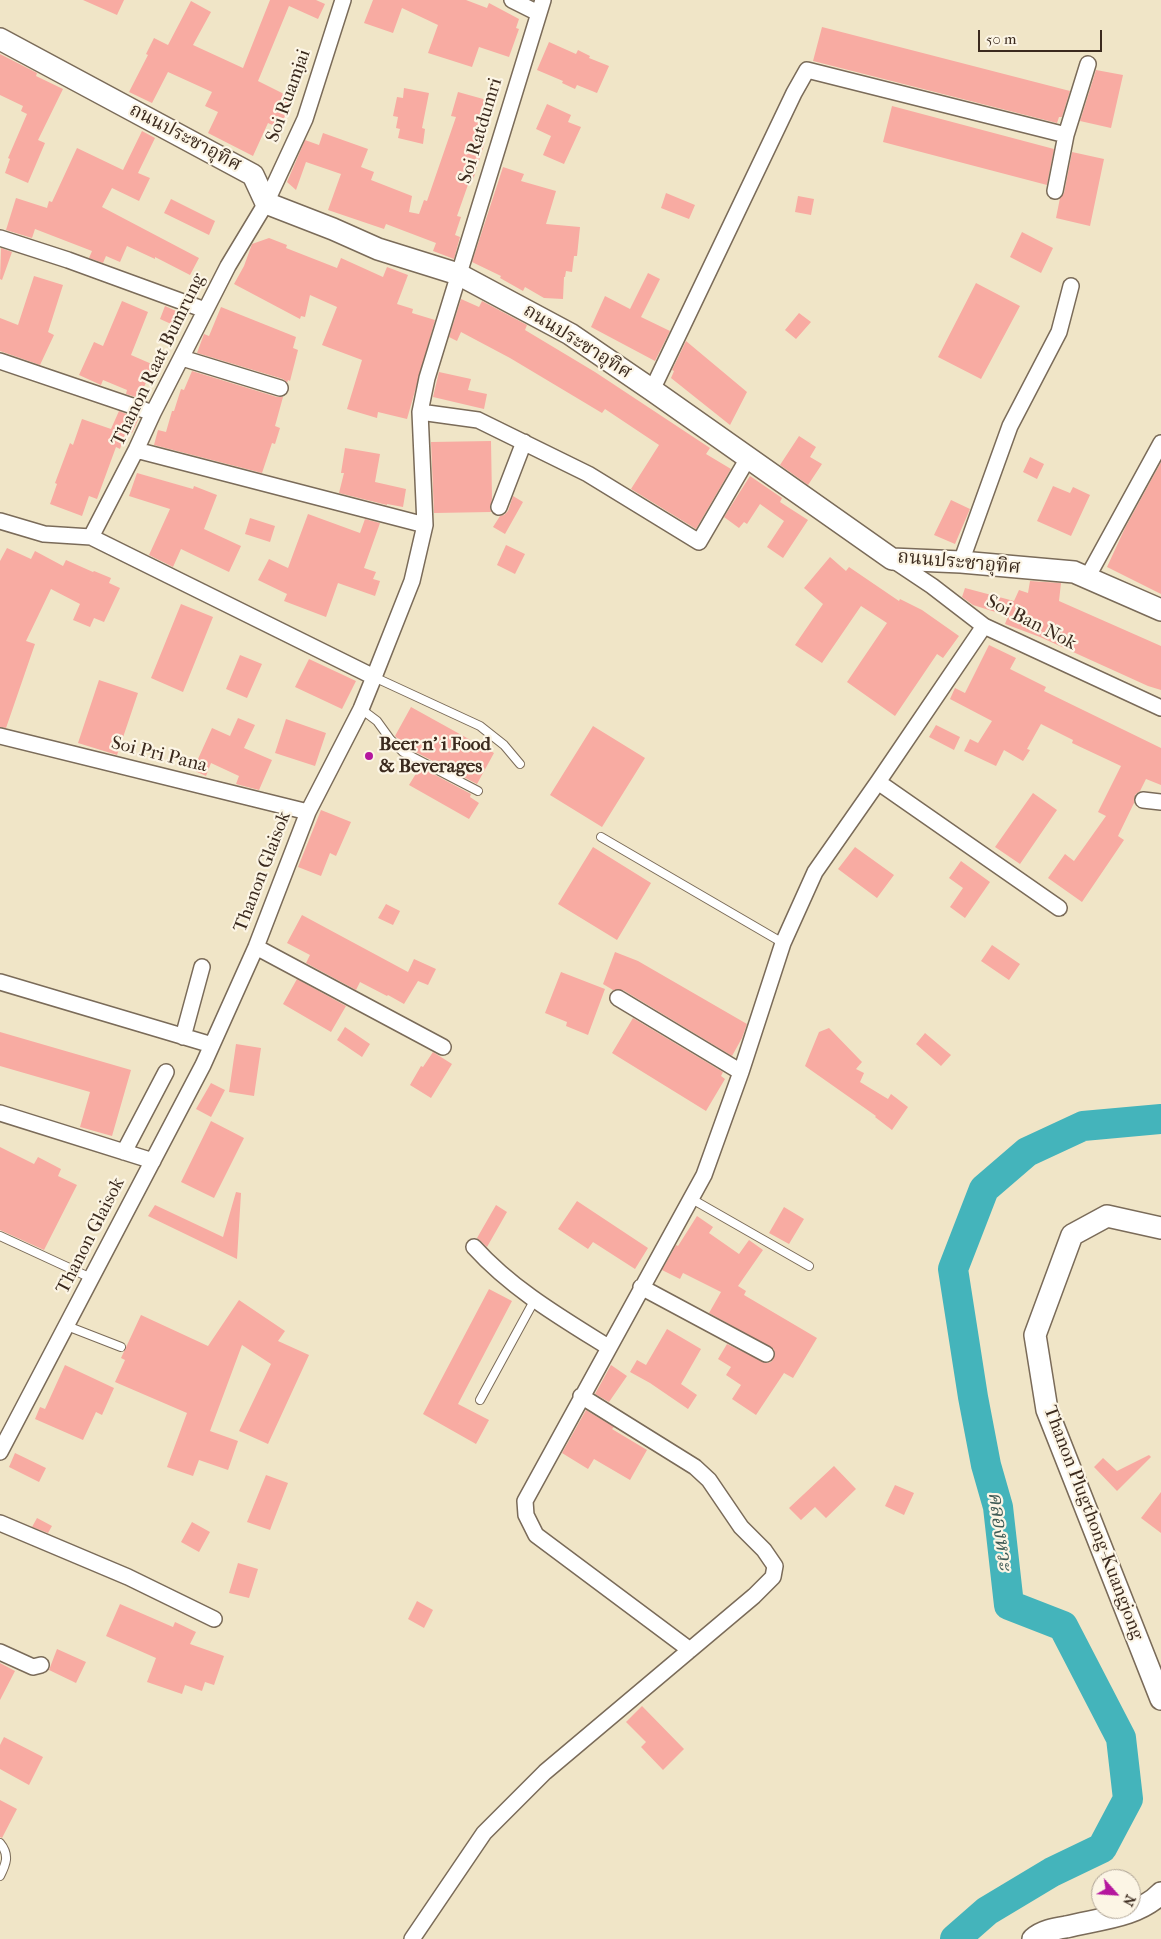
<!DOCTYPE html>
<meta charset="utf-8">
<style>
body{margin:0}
#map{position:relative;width:1161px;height:1939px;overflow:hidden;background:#f0e5c7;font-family:"IM FELL French Canon",serif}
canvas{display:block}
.north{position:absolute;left:1091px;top:1869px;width:50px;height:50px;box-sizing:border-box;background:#fcf5e5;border:1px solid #afa495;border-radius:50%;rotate:116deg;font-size:14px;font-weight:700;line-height:20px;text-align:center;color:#3b2a1e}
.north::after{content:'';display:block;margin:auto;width:18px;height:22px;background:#b5179e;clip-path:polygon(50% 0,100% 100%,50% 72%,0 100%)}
.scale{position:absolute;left:978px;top:30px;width:124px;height:22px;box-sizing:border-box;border:2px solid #3b2a1e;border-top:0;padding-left:6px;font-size:15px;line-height:18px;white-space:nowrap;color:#3b2a1e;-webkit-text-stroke:4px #fcf5e5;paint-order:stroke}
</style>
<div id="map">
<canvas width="1161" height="1939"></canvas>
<div class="north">N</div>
<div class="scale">50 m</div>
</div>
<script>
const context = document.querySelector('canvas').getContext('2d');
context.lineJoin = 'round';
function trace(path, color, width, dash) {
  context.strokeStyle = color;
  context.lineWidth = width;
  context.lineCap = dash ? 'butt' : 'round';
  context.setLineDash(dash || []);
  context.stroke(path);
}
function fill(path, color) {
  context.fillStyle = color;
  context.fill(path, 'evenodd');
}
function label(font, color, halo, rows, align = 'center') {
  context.font = font + ' "IM FELL French Canon","Noto Serif Thai",serif';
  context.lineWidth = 4.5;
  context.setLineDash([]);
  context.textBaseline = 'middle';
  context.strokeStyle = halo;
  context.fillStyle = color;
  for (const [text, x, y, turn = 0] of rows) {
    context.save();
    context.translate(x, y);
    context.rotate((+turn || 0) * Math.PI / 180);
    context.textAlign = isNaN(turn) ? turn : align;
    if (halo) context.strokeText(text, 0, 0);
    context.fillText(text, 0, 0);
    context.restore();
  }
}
trace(new Path2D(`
 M955,1939l32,-28 65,-39 50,-24 26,-49 -7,-61 -58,-112 -54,-21 -11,-98 -12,-42 -13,-68 -20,-128 31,-80 43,-37 56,-26 78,-7`), '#44b4bb', 30);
fill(new Path2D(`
 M83,0h41l-7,15z
 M270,0h46l9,4 -7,15 -29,-13 -31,75 36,18 -15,29 -11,-5 -15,33 -45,-23 10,-21 -13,-6 7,-14 -44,-20 -16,31 -23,-11 19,-37 -2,-1 8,-16 14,7 23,-44 20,11 -18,33 50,23z
 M373,0h93l21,8 2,-5 30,16 -3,9 3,1 -10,28 -30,-10 -7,20 -44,-14 10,-28 -36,-17 -9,25 -29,-10z
 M822,27l248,64 -8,26h-3l-2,6 -244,-62z
 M549,42l27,12 2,-4 12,6 -1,2 20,8 -12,27 -20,-8 -2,4 -13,-6 1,-2 -26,-11z
 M0,54l37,19 -1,3 27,13 -25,51 7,3 -17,40 -23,-10 5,-14 -2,-1 19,-44 -6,-3 2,-5 -23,-11z
 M1096,70l27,5 -12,53 -31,-7z
 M404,88l25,5 -7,35 3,1 -2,15 -25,-6 2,-9 -4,-1 2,-11 -5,-1 4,-19 6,1z
 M458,92l36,10 -11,39 2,1 -12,38 -3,-1 -13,37 4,1 -6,18 5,2 -6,22 -21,-8 3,-8 -50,-19 -2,5 -56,-19 13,-36 -35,-12 -10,28 -9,-8 18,-42 14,5 4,-12 45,16 -7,18 13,5 -3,8 41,16 -3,16 10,2 5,-14 3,1 29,-84 -5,-1z
 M547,104l24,11 -3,7 13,5 -17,37 -21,-9 8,-19 -15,-7z
 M892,106l162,43 -7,36 -164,-43z
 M142,131l13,7 -17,35 12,5 -11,23 -27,-13 -10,19 97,51 -9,17 -35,-18v2l-28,-13 -7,16 -14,-6 -3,7 -14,-5 3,-7 -57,-22 -3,9 -26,-8 10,-32 31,10 2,-7 3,1 25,-54 46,22z
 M1072,152l32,7 -14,67 -34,-8 4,-20 4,-5z
 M503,167l21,7 -3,7 35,10 -10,33 34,3 -3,29h-3l-2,16 -6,-1 -1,6h-1l-1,22 -19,-1 -19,-11 -2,4 -23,-13 1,-2 -29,-14z
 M666,193l29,12 -6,14 -28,-11z
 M798,196l16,3 -3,16 -16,-3z
 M171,199l44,22 -6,14 -45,-22z
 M1022,232l31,16 -12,25 -31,-16z
 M269,238l18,7 -1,3 51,20 4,-10 42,19 4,-10 21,8 -11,29 16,5 -1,4 23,7 -28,99 -29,-7 -1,6 -30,-9 15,-49 -40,-15 15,-38 -27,-12 -5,22 -4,-1 -1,3 -66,-35 10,-18 8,-22z
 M1,248l11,4 -10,28 -2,-1z
 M648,273l12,6 -19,38 29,14 -15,30 -64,-34 14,-31 25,13z
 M34,276l29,9 -15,47 6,3 -14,30 -40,-14v-33l18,7z
 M976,283l44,23 -39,73 -43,-22z
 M461,299l18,8 3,-6 45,24 -2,5 70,42 115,76 -4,6 25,15 -35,60 -65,-40 28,-44 -54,-36 -3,4 -92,-55 -49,-26 -4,9 -8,-4z
 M122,301l26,11 -17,43 23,10 -15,33 -13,-4 1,-4 -24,-10 -2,5 -22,-10 15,-33 9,4z
 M165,306l20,9 -5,13 -20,-9z
 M221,307l75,30 -3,11 5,2 -8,31 -2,-1 -1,3 -4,-4 -86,-26 7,-19 5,2z
 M799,313l12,9 -15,17 -11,-9z
 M686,341l61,51 -17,33 -59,-47 3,-7 -2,-1z
 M192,371l85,26h6l-8,29 5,2 -5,16 -3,-1 -10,30 -108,-28 4,-15 8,2 6,-21h2l7,-22 3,1z
 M439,372l32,7 -3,11 19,4 -3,15 -51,-12z
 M119,411l13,5 -1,1 7,3 -6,13 -6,-2 -6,18 -4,-2 -19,52 -8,-3 -7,20 -32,-12 7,-20 -2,-1 15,-40 3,2 9,-26 29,10z
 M799,436l17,11 -6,10 12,7 -14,21 -28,-20z
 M491,441l1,58 -2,9 1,4 -57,1 -3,-71z
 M345,448l35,6 -5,28 31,7 -3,18 -16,-3v1l-48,-12 5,-20h-3z
 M1030,457l14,7 -7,15 -14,-7z
 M1161,462v132l-54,-27 18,-39z
 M137,473l56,16 1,-3 23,9 -13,34 37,17 -12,26 -48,-23 -8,18 -24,-12 21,-46 -41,-13z
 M750,476l32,22 -2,4 28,18 -25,38 -16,-11 17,-26 -24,-17 -13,20 -3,-2 -5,6 -15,-11z
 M1053,486l17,7 3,-6 17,8 -19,41 -34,-15z
 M513,496l10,6 -18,32 -12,-7 7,-11 4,-1 4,-4z
 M951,500l19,9 -15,35 -21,-9z
 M308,514l52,19 5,-14 15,4 -16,45 12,4 -3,7 7,2 -5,15 -37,-13 -12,34 -42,-16 3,-7 -29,-14 11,-21 19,9z
 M250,518l25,8 -5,16 -25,-8z
 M506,545l19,9 -10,20 -18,-9z
 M7,548l24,11 4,-8 28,15 3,-6 27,12 1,-1 17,7 -2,5 11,5 -16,34 -10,-4 -4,9 -17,-7 7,-16 -29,-15 -25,52 9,3 -29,84 -6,-1v-166z
 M830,557l16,14 3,-4 50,34 1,-2 22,11 37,26 -16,22 -6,-4 -42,62 -48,-34 40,-59 -26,-17 -39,57 -27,-18 28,-41 -19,-16z
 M1030,581l31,2 -2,18 102,45v44l-13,-4 -108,-49 -35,-13 3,-8 -35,-11 -11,-8 3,-9 49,13 5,-11 9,3z
 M181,604l32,13 -30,75 -32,-14z
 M989,645l27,13 -6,11 36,18 -2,4 117,57v37l-15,-6 -6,12 -5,4 -1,8 -16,33 6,4 -42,62 -34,-24 17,-24 9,7 32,-45 -8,-4 23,-46 -49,-23 1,-3 -32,-16 -14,25 3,1 -7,11 -19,-11 -8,16 -32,-15 6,-12 8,4 14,-22 -42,-22 5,-11 10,5z
 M240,655l22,9 -15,34 -21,-9z
 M309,659l47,22 -14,28 -47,-22z
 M99,680l39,13 -21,62 -39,-12z
 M411,707l83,46 -17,31 -71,-37 -11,-11z
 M238,718l17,7 -11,23 28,12 -13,30 -23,-6 3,-8 -28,-13 -5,13 -13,-6 19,-42 18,8z
 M286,719l40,14 -11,33 -40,-13z
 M936,725l24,12 -6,13 -25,-13z
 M593,726l52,32 -43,69 -52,-32z
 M420,767l51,27 -1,3 9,6 -10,16 -60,-34z
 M1033,793l24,17 -37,54 -25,-17z
 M321,810l30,12 -15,34 -6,-3 -9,23 -23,-9z
 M593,847l58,36 -34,57 -59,-36z
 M855,847l39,28 -17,23 -39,-29z
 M961,861l29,21 -25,36 -15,-11 13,-19 -14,-10z
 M386,904l14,7 -7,14 -15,-7z
 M302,915l106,57 6,-13 22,10 -8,16 -10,-4 -14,23 -16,-9 -1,1 -27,-14 -4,8 -50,-27 4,-8 -23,-12z
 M992,945l28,19 -11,16 -28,-19z
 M615,952l23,9 109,63 -5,14 -10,18 -109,-66h-10l-10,-6z
 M561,972l44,17 -17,46 -22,-9 1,-4 -22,-9z
 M297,979l49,27 -15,26 -48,-28z
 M633,1018l90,54 -2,4 4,3 -19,32 -94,-58z
 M345,1027l25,17 -8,13 -25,-17z
 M829,1028l33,34 -6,7 8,4 -4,9 28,17 3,-5 17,13 -16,23 -17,-13 1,-1 -71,-50 14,-34z
 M0,1032l131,38 -19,66 -32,-9 10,-35 -90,-26z
 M925,1033l26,22 -10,11 -25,-22z
 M236,1044l25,4 -7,48 -25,-4z
 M433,1052l19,12 -21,34 -21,-13 11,-19 2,1z
 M211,1083l14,7 -14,27 -15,-8z
 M211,1121l33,17 -30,60 -33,-16z
 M0,1147l34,17 4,-7 23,12 -3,7 19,9 -33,65 -44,-20z
 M236,1192l5,1 -4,66 -89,-43 7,-11 68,32z
 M577,1201l71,47 -13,21 -42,-27 -5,7 -30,-20z
 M496,1205l11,7 -20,35 -10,-9z
 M784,1207l20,12 -15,25 -20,-11z
 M697,1216l16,11 -4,6 30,21 10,-14 14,10 -25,36 8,5 -2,4 73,43 -24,40 -9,-5 -28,42 -24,-16 9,-14 -15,-10 5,-8 -13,-8 9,-15 39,19 5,-1 3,-4v-9l-65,-36 12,-21 -38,-19 -3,6 -18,-9 14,-25 2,1z
 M489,1289l23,12 -54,103 31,16 -13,24 -53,-30z
 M239,1300l46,31 -7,10 31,14 -41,89 -29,-13 32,-67 -29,-19 -32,86 28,10 -10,29 -29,-10 -6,16 -26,-9 20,-54 -72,-31 10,-22 -4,-2 20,-43 67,31z
 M667,1329l34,20 -20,35 16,11 -9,14 -38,-26 -20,-11 7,-12 9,5z
 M65,1365l49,23 -12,27 -6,-3 -13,28 -48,-21 5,-12 5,2z
 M611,1365l16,11 -18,26 -14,-8z
 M586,1410l28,17 -2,2 35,21 -17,30 -36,-21 -6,10 -26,-16z
 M15,1453l31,15 -7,14 -30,-15z
 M1149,1455l2,2 -34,34 -23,-24 9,-9 14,13z
 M834,1466l22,23 -30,29 -11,-11 -14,13 -12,-12z
 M266,1475l22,8 -18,47 -23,-8z
 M895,1485l19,8 -10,22 -19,-9z
 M1161,1492v41l-20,-15z
 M37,1518l15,8 -4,7 -16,-6z
 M192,1522l18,10 -11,20 -18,-10z
 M238,1563l20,6 -9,29 -20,-5z
 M417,1601l16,9 -9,18 -16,-9z
 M120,1604l53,23 2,-5 21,10 -6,12 34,12 -10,29 -9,-3 -3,9 -17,-6 -3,9 -35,-12 9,-24 -50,-22z
 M57,1649l29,13 -10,21 -27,-13z
 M0,1663l15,8 -15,29z
 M642,1706l42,43 -21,21 -22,-23 5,-5 -20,-20z
 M4,1737l39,20 -14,28 -29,-16v-24z
 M0,1800l17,9 -15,29 -2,-1z`), '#f8aba2');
const lane = new Path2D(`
 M374,677l106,49 24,19 16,19
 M361,709l16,12 13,18 13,13 75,39
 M601,837l182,106
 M690,1198l119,68
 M0,1236l91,42
 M67,1326l54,21
 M480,1400l54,-99
 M0,1843c10,12 6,21 0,33`);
const street = new Path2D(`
 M512,0l26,13
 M1055,191l11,-56 22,-71
 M0,238l68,22 137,50
 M182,358l98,30
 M0,361l153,52
 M652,390l142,-297 13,-23 259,65
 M420,412l58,8 110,54 111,68 49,-84
 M136,450l289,75
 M499,507l25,-65
 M0,521l44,13 47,3 283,140
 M91,537l45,-87 17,-37 75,-147 38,-63 39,-84 38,-119
 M893,560l39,26 52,40 177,82
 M961,562l49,-136 49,-94 12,-46
 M1087,578l74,-135
 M0,736l308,76
 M878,782l181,126
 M1143,800l18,2
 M256,947l187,100
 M0,982l212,63
 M618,998l123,74
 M183,1037l19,-70
 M0,1113l153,48
 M124,1152l42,-80
 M474,1247c38,42 86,70 134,100
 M641,1287l125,67
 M0,1452l203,-387 53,-118 52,-135 53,-103 13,-32 38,-96 13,-56 -5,-113 7,-34 116,-378
 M0,1523l128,54 86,42
 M690,1650l-154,-115 -10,-20 -1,-14 179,-326 37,-103 42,-129 32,-71 63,-90 106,-156
 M0,1652l33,15 8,-2
 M412,1939l72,-106 61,-61 209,-176 19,-19 2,-11 -11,-16 -23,-23 -32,-47 -14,-13 -114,-71`);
const secondary = new Path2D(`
 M0,39l253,136 13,28 67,26 45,20 80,25 112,60 82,56 240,169 69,3 113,10 87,38
 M1161,1228l-54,-12 -35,19 -37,100 12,75 114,289
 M1033,1939c9,-8 21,-10 33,-12 31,-8 72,-10 95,-34`);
trace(lane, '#7a6b59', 10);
trace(street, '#7a6b59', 18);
trace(secondary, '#7a6b59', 24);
trace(lane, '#fff', 8);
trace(street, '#fff', 15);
trace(secondary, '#fff', 21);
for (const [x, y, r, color] of [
 [369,756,5,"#b5179e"]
]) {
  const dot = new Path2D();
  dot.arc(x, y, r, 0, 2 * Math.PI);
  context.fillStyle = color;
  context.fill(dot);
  trace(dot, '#fcf5e5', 2);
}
label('19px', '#3b2a1e', '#fcf5e5', [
 ["Soi Ruamjai",289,96,-70],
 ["Soi Ratdumri",481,131,-73],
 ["ถนนประชาอุทิศ",185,138,28],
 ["ถนนประชาอุทิศ",577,342,32],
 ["Thanon Raat Bumrung",159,360,-64],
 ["ถนนประชาอุทิศ",959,563,5],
 ["Soi Ban Nok",1031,623,27],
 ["Soi Pri Pana",159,755,14],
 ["Thanon Glaisok",263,872,-69],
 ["Thanon Glaisok",91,1236,-63],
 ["Thanon Plugthong-Kuangjong",1093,1523,69]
]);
label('bold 19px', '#3b2a1e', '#fcf5e5', [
 ["Beer n' i Food",379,745],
 ["& Beverages",379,767]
], 'left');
label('italic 20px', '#3e5a55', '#fcf5e5', [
 ["คลองหวะ",999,1531,82]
]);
</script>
